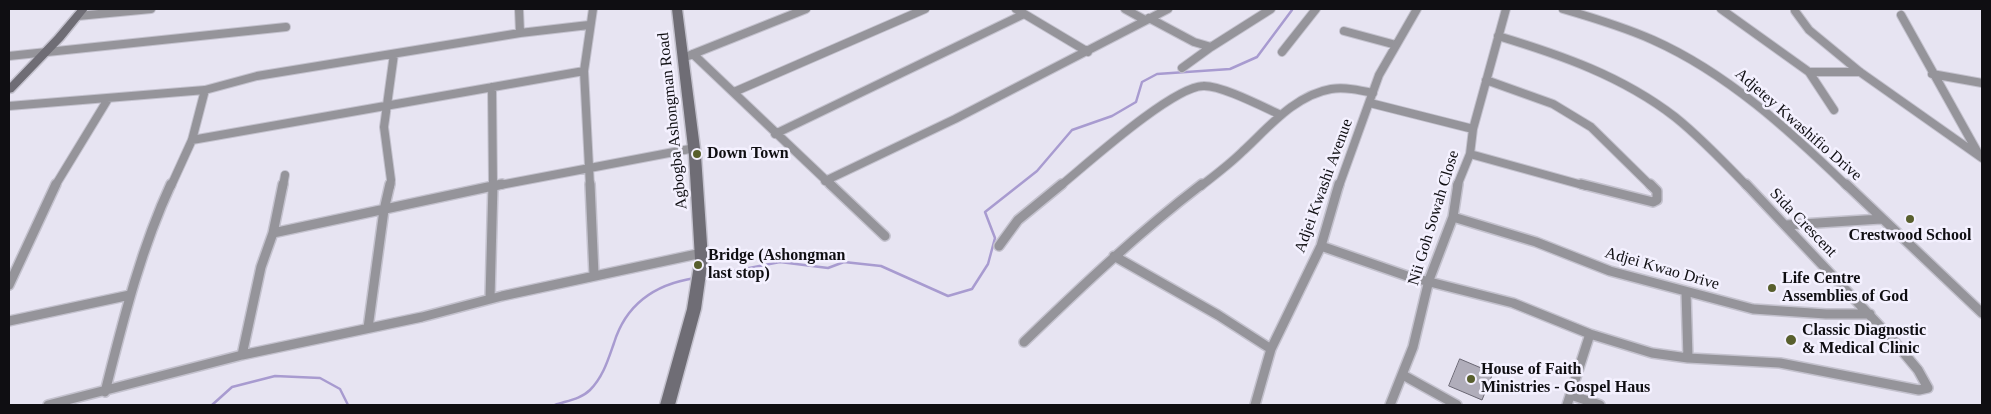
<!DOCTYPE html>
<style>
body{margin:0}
#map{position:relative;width:1991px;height:414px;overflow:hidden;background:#e7e4f2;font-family:Georgia,serif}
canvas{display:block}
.frame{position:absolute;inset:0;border:10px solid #0f0e12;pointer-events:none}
</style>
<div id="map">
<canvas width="1991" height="414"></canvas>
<div class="frame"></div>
</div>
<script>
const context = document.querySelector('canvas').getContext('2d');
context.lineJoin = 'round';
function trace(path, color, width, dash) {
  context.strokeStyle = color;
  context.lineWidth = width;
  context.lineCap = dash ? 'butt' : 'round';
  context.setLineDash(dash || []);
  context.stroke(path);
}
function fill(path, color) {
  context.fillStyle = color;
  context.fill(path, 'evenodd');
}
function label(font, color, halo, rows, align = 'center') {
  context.font = font + ' Georgia,serif';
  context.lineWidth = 5;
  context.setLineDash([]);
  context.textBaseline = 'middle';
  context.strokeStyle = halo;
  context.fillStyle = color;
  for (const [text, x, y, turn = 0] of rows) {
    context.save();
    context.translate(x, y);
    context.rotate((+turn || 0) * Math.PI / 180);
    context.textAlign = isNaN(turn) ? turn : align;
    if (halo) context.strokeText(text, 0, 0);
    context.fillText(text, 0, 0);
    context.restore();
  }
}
trace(new Path2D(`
 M703,277l77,-15 48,6 16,-6 37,4 67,30 24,-7 16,-25 7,-26 -10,-26 52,-41 35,-41 40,-14 24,-14 6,-20 15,-8 73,-5 27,-12 35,-47
 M212,405l20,-18 43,-11 45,2 20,11 8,16
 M555,405c11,-4 26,-6 35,-15 13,-13 18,-30 24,-47 12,-39 42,-59 81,-65`), '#a89bd0', 2.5);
const building = new Path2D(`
 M1460,359l33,14 -11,27 -33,-14z`);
fill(building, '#b0adba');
trace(building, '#696672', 1);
const streetFar1 = new Path2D(`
 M519,9l1,24
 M1016,9l72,43
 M1125,9l20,11
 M1563,9c31,9 61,18 90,31 74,33 136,90 194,146
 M1721,9l88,63h51
 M1795,11l14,19 51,42 122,86
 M1901,15l77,138
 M78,16l73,-7
 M1149,18l45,24 17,5 60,-38
 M1344,31l52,14
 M1498,36c63,19 124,40 177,81 25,20 49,45 72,69
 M1282,52l34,-43
 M693,54l139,132
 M9,56l277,-29
 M688,56l118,-47
 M1182,68l29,-21
 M1809,72l25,38
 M1932,74l50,9
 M1486,80l67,24 38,23 60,59
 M492,87l1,99
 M734,92l191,-83
 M1370,103l103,26
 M9,106l196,-16 52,-14 263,-43 69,-8
 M775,134l249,-120
 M192,140l392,-69
 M1470,154l116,32
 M825,181l130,-62 213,-110
 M55,186l53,-87
 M171,186l21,-46 13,-50
 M283,186l2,-11
 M390,186l1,-6 -7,-53 10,-73
 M495,186l200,-38
 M590,186l-6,-115 9,-62
 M1060,186c27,-22 112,-99 143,-100 18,-1 60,21 78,29
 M1201,186c14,-11 29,-22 42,-35 25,-23 52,-56 88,-62 14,-2 28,1 42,4
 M1339,186l40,-111 38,-66
 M1457,186l13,-32 3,-25 33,-120`);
const street = new Path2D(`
 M590,184l4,91
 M830,184l55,52
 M1581,184l72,18 4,-2v-9l-7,-7
 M1846,184l136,129
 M1453,217l83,25 74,29 143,38 73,5h44
 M1786,225l95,-6
 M273,233l229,-49
 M999,246l19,-26 44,-36
 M1321,246l89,31 103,26 77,31 62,19 36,5 92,5 139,27 9,-2 -10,-18 -25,-30 -147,-156
 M1114,256l104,59 53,34
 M9,285l47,-101
 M1686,292l2,66
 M490,298l3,-114
 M9,321l121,-26
 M368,328l16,-118 6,-26
 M1024,342c58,-56 114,-109 178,-158
 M242,355l19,-88 12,-34 10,-49
 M1403,375l54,30
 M105,392c18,-71 35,-141 66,-208
 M1571,395l29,10
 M48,405l194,-50 180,-38 80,-21 200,-43
 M1255,405l16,-56 50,-103 18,-62
 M1390,405l23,-58 16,-67 24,-63 5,-33
 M1567,405l23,-71`);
const secondary = new Path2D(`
 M78,9h10l-25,31 -50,52 -4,1v-9l46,-48z
 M672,9h10l19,147 7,103 -7,50 -26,96h-15l27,-96 8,-50 -6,-103z`);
trace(streetFar1, '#c4c2ce', 10);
trace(street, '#c4c2ce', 12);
trace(secondary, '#c4c2ce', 3);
trace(streetFar1, '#95949a', 8);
trace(street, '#95949a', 9);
fill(secondary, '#6f6d75');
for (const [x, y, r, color] of [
 [697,154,5,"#585f2d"],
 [1910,219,5,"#585f2d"],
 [698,265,5,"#585f2d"],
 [1772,288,5,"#585f2d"],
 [1791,340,6,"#585f2d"],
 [1471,379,5,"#585f2d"]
]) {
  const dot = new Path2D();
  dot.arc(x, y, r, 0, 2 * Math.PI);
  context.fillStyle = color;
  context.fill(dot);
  trace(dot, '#f4f1ff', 2);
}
label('16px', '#0f0e12', '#f4f1ff', [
 ["Agbogba Ashongman Road",673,121,-96],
 ["Adjetey Kwashifio Drive",1798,125,41],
 ["Adjei Kwashi Avenue",1324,186,-70],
 ["Nii Goh Sowah Close",1434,218,-73],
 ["Sida Crescent",1803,223,46],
 ["Adjei Kwao Drive",1662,269,16]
]);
label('bold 16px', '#0f0e12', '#f4f1ff', [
 ["Down Town",707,154],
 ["Crestwood School",1910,236,"center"],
 ["Bridge (Ashongman",708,256],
 ["last stop)",708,274],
 ["Life Centre",1782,279],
 ["Assemblies of God",1782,297],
 ["Classic Diagnostic",1802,331],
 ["& Medical Clinic",1802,349],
 ["House of Faith",1481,370],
 ["Ministries - Gospel Haus",1481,388]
], 'left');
</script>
